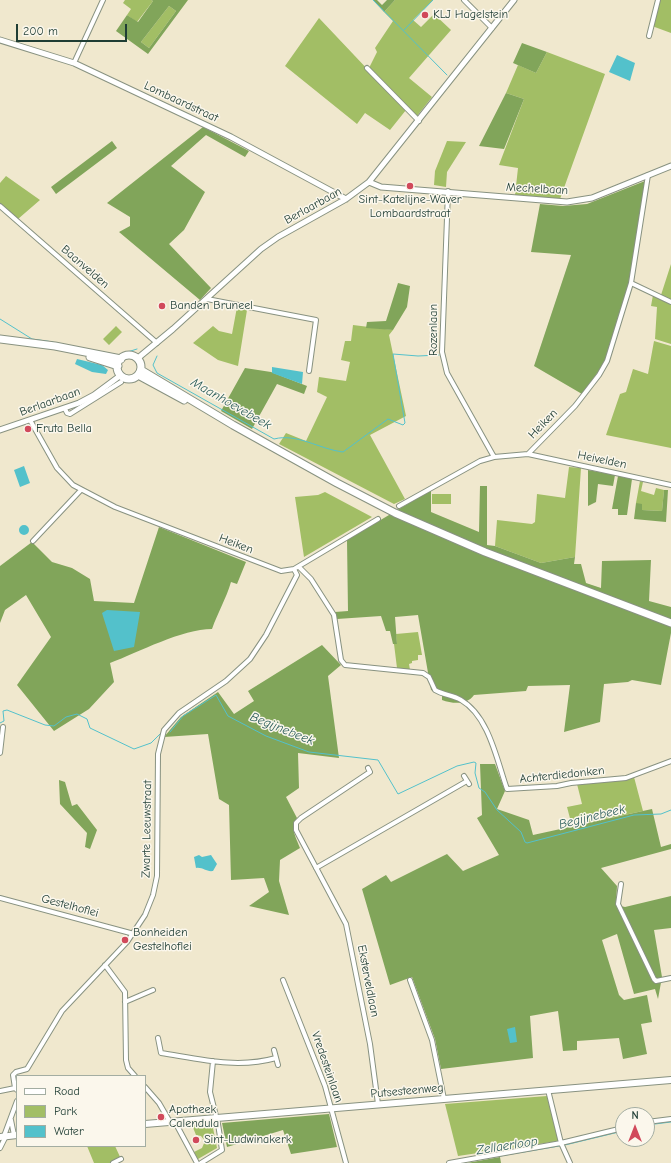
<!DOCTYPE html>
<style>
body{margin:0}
#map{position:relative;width:671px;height:1163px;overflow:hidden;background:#f0e8ce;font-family:"Comic Neue",sans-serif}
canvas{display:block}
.legend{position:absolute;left:16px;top:1075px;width:130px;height:72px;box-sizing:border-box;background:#fbf7ec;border:1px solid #a3ada2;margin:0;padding:5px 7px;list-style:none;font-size:12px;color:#1f3d34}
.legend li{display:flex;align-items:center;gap:8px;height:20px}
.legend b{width:20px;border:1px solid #a3ada2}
.north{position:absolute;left:615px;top:1107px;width:40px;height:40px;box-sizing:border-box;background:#fbf7ec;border:1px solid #a3ada2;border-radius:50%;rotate:0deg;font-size:11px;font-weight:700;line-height:16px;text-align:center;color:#1f3d34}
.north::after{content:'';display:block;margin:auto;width:14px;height:18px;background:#d1495b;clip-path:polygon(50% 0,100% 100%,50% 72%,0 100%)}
.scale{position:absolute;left:16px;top:24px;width:111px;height:18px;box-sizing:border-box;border:2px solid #1f3d34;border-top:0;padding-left:5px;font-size:12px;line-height:14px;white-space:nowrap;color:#1f3d34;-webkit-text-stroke:3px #fbf7ec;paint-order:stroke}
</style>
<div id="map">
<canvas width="671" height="1163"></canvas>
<ul class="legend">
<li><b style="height:5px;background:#fff"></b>Road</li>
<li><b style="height:11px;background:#a2be65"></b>Park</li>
<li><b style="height:11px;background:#53c1cb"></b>Water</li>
</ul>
<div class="north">N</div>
<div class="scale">200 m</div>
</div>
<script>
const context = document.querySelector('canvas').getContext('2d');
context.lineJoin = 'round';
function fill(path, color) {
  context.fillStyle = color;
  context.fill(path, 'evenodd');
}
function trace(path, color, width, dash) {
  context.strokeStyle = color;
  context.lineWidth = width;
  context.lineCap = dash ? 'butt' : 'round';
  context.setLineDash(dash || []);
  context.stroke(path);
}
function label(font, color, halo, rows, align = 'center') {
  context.font = font + ' "Comic Neue",sans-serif';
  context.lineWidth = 3;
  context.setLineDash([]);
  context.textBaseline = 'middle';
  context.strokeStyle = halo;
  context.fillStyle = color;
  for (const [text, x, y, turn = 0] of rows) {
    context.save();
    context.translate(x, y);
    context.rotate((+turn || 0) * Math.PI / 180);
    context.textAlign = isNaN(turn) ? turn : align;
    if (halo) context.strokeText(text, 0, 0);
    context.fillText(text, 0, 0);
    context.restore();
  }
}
fill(new Path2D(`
 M125,0h26l2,1 -16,21 -10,-7 4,-6 -8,-6z
 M395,0h38l-20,20 8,7 13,-13 17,16 -42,48 23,19 -15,19 -48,-48 8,-16 -2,-4 18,-27 -9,-9z
 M660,0h11v33l-19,-7z
 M169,6l7,5 -27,37 -8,-6z
 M319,18l87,92 -16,20 -25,-17 -8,11 -72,-58z
 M547,52l58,22 -45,125 -45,-4 3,-27 -19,-3 25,-66 -18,-6 12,-28 18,8z
 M447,141l19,1 -19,30 -1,15 -12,-2 1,-14z
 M6,176l34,24 -22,19 -18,-16v-20z
 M671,264v36l-10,-5z
 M653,295l18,9v40l-16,-5 2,-32 -6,-1z
 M237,307l10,3 -9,56 -20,-6 -25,-17 20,-17 6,5 13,3z
 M353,325l40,5 -4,5 17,81 -36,19 35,64 -11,5 -115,-60 7,-11 20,8 21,-44 -10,-5 2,-15 27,4 4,-19 -9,-2 4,-19h6z
 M116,326l6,6 -13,13 -6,-6z
 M654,341l17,5v102l-65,-13 14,-41 6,-2 7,-23 15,5z
 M569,467l12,1 -6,89 -34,6 -46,-17 2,-26 35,4 3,-2 2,-28 28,4z
 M640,481l3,1 -2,9 13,4 2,-7 8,2 -2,21 -20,-1 -6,-7z
 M325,492l47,25 -68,40 -9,-60 23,-2z
 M432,494h19v10h-19z
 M418,632l4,23h-4v5l-6,1v2l-3,1 1,6 -13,-2 -3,-24h3l-1,-10z
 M634,777l9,34 -71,15 -5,-19 15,-3 -5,-20 48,-4z
 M547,1096l12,45 -101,15 -13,-52z
 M216,1122l1,3 -4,3 4,20 -19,11 -4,-7 8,-4 3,-7 -4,-5 -5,-1 -4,-10z
 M87,1146h28l6,13 -8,4h-19z`), '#a2be65');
fill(new Path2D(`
 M151,0h37l-40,54 -32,-23 11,-16 11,7 15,-21zM169,6l7,5 -27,37 -8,-6z
 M373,0h4l5,5 5,-5h8l-11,12z
 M522,43l25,9 -11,21 -23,-10z
 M506,93l18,6 -20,50 -25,-3z
 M203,127l46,24 -4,6 -39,-22 -35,31 34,26 -21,38 -15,14 42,44 -11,12 -81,-68 11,-6v-9l-23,-14z
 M112,141l5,7 -61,46 -5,-7z
 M645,181l-16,101 -23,79 -24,33 -48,-28 37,-111 -40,-3 9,-48 23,2 24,-2z
 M398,283l12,3 -3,21 -14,23 -27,-2 1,-6 19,-1z
 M245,368l26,4 36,14 -3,8 -27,-10 -25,45 -31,-18z
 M588,470l27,5 -2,11 -15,-2 -2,18 -8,4z
 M618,476l14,3 -5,36h-9v-6h-6z
 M480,486h7v59l8,1 46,17 34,-6 -1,7h7l5,19 15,5 1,-27 49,-1 -2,41 22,6v26l-10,52 -29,-5 -4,2 -24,2 -4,38 -36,10 6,-47 -42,1 -2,5 -52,4c-7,10 -21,9 -32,5v-5l-11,-5 -13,-75 -23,2 2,27h-4l-3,-13h-4l-5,-15 -44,3 -2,-7 13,-1 -1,-71 84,-50v22l48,20z
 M664,490h4l-2,32 -32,-3 2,-16 6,1v6l20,1z
 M159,527l87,35 -9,22 -6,-2c-5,17 -13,30 -19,47 -30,0 -73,23 -102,34l4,19 -25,27 -35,22 -37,-46 34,-48 -25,-42 -21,15 -5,13v-57l32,-24 20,20 20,6 18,11 4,22 40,2z
 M322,645l19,20 -13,11 11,82 -41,-5 1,35 -13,9 11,21c-7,11 -1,19 3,30l-20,12 -1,21 10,34 -40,-9 20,-14 -5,-14 -33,2 -2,-75 -10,-6 -11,-65 -44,3 17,-20 37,-25 16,22 20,-13 -6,-10z
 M480,764h15l10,27 -8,18 32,11 4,15 119,-26 9,38 10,-3v5l-70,19 16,18 -1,19 9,2 46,-11v32l-17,2 8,47 -4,22 -3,-10 -21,5 -17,-60 -15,6 17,55 5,5 23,-5 5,27 -11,2 6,30 -24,5 -4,-21 -42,3v9l-14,1 -5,-40 -28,5 3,42 -92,11 -6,-30 -23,-62 -22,8 -28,-96 24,-14 5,7 56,-28 16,17 36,-16 -22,-37 5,-3z
 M59,780l6,2 7,24 5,-2 20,26 -7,19 -5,-2 2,-14 -27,-29z
 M329,1114l8,33 -46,7 -8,-24 -56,17 -5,-24z
 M500,1157l1,6h-34z`), '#81a55a');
fill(new Path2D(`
 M617,55l18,8 -5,18 -21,-9z
 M77,359l25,6 6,5 -2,4 -14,-2 -17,-8z
 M272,367l31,5 -1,12 -30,-11z
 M24,466l6,17 -10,4 -6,-17z
 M19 530a5 5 0 1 1 10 0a5 5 0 1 1-10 0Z
 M107,610l33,2 -6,35 -20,4 -12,-38z
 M199,855l3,2 9,-2 6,9 -4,7c-7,1 -10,-4 -17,-3l-2,-11z
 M515,1027l2,15 -7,1 -3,-14z`), '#53c1cb');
trace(new Path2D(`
 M373,0l74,75
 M404,30l29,-30
 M0,319l32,20 21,3
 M56,343l62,12 19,-6
 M157,356l-4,9 4,8 117,66c23,-6 45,10 69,13l45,-33 15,6 2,-2 -12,-69 25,2 21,-1
 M0,723l4,-2 -1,-10 4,-1 38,15 9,1 12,-9 11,-3 10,5 3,9 44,21 17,-6 9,-9
 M170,732l13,-16 33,-21 12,21 38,20 43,16 69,8 20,34 59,-28 17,-4 2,1 -1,10 4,15 6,4 12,18 24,22 4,10 2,1 107,-28 27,-1 10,-4
 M647,1125l24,-3
 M565,1145l58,-14
 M494,1157l65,-11`), '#53c1cb', 1);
const minor = new Path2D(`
 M464,0l28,28
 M649,36l9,-36
 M74,63l29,-63
 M367,68l52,53
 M448,191l-6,161 5,21 47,84
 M0,206l157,137
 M631,283l40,19
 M207,299l109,21 -7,51
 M65,409l2,4 3,1 51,-32
 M30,420l27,48 16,17 42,22 166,64 13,-2 84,-50
 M528,454l143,31
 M399,506l81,-45 14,-4 34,-3 47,-48 24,-31 8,-14 24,-78 17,-108
 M33,541l48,-51
 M299,567l12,12 23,36 7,45 4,5 78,8 6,4 6,13c8,5 18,5 26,10 28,16 36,61 46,89l50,-3 14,-3 55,-5 45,-17
 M0,753l3,-26
 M368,768l2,4 -69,46 -5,5v7l50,94 24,120 8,60
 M464,776l5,8
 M316,868l151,-87
 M621,884l-3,20 36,75 2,2 15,-3
 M0,898l134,36
 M105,965l20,27 1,68 2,8 7,8
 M283,980l42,106 21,77
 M410,980l22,60 12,59
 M125,1002l28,-12
 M158,1038l3,15c38,6 76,16 115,5
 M274,1050l4,15
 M145,1087l14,16 11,19
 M17,1090l-2,-2 -2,-13 3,-3 11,-3 35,-58 65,-69 18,-27 8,-20 4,-19 1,-122 6,-24 15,-17 47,-32 24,-22 16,-24 31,-60 -3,-6
 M548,1090l13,53 9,20
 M0,1091l15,-3
 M11,1120l3,15
 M175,1122l22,41
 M647,1122l24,-3
 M4,1136l13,-35
 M0,1148l6,-12
 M113,1163l8,-4
 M201,1163l21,-13 -4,-26 -8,-32 3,-31
 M449,1163l112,-20 62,-15`);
const tertiary = new Path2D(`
 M0,40l74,23 17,8 140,66 115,62
 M369,182l12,5 186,15 25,-4 79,-32
 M138,358l35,-29 88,-80 17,-12 68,-38 23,-17 145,-182
 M0,430l79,-27 15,-8 27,-20`);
const secondary = new Path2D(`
 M145,1124l526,-44
 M0,1137l17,-2`);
const primary = new Path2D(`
 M0,339l55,7 66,13
 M117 367a12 12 0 1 1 24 0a12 12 0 1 1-24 0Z
 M90,357l28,9
 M141,370l92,55 104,58 58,30 90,39 186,71
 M138,375l46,25`);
trace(minor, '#889281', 6);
trace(tertiary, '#889281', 7);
trace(secondary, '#889281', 8);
trace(primary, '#889281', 9);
trace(minor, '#fff', 4);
trace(tertiary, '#fff', 5);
trace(secondary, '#fff', 6);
trace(primary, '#fff', 7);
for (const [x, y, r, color] of [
 [425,15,4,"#d1495b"],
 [410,186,4,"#d1495b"],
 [162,306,4,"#d1495b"],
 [28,429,4,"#d1495b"],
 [125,940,4,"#d1495b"],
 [161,1117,4,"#d1495b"],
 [196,1140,4,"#d1495b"]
]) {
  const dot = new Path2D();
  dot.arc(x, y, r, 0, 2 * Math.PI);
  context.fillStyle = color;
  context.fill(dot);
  trace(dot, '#fbf7ec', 1.5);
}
label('12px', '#1f3d34', '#fbf7ec', [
 ["KLJ Hagelstein",433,15],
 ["Sint-Katelijne-Waver",410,200,"center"],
 ["Lombaardstraat",410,214,"center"],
 ["Banden Bruneel",170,306],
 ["Fruta Bella",36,429],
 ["Bonheiden",133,933],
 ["Gestelhoflei",133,947],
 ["Apotheek",169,1110],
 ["Calendula",169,1124],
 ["Sint-Ludwinakerk",204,1140]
], 'left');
label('12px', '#1f3d34', '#fbf7ec', [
 ["Lombaardstraat",181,102,25],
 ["Mechelbaan",537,189,3],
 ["Berlaarbaan",313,206,-29],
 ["Baanvelden",85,267,41],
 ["Rozenlaan",434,330,-90],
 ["Berlaarbaan",50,402,-20],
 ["Heiken",543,424,-46],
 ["Heivelden",602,460,12],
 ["Heiken",236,544,21],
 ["Achterdiedonken",562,775,-6],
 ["Zwarte Leeuwstraat",147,829,-89],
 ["Gestelhoflei",70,906,15],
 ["Eksterveldlaan",368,981,79],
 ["Vredesteinlaan",327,1067,71],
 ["Putsesteenweg",407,1091,-5]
]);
label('italic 13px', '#2c5e5a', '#fbf7ec', [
 ["Maanhoevebeek",231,404,30],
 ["Begijnebeek",282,729,22],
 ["Begijnebeek",592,817,-14],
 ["Zellaerloop",507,1146,-9]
]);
</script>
